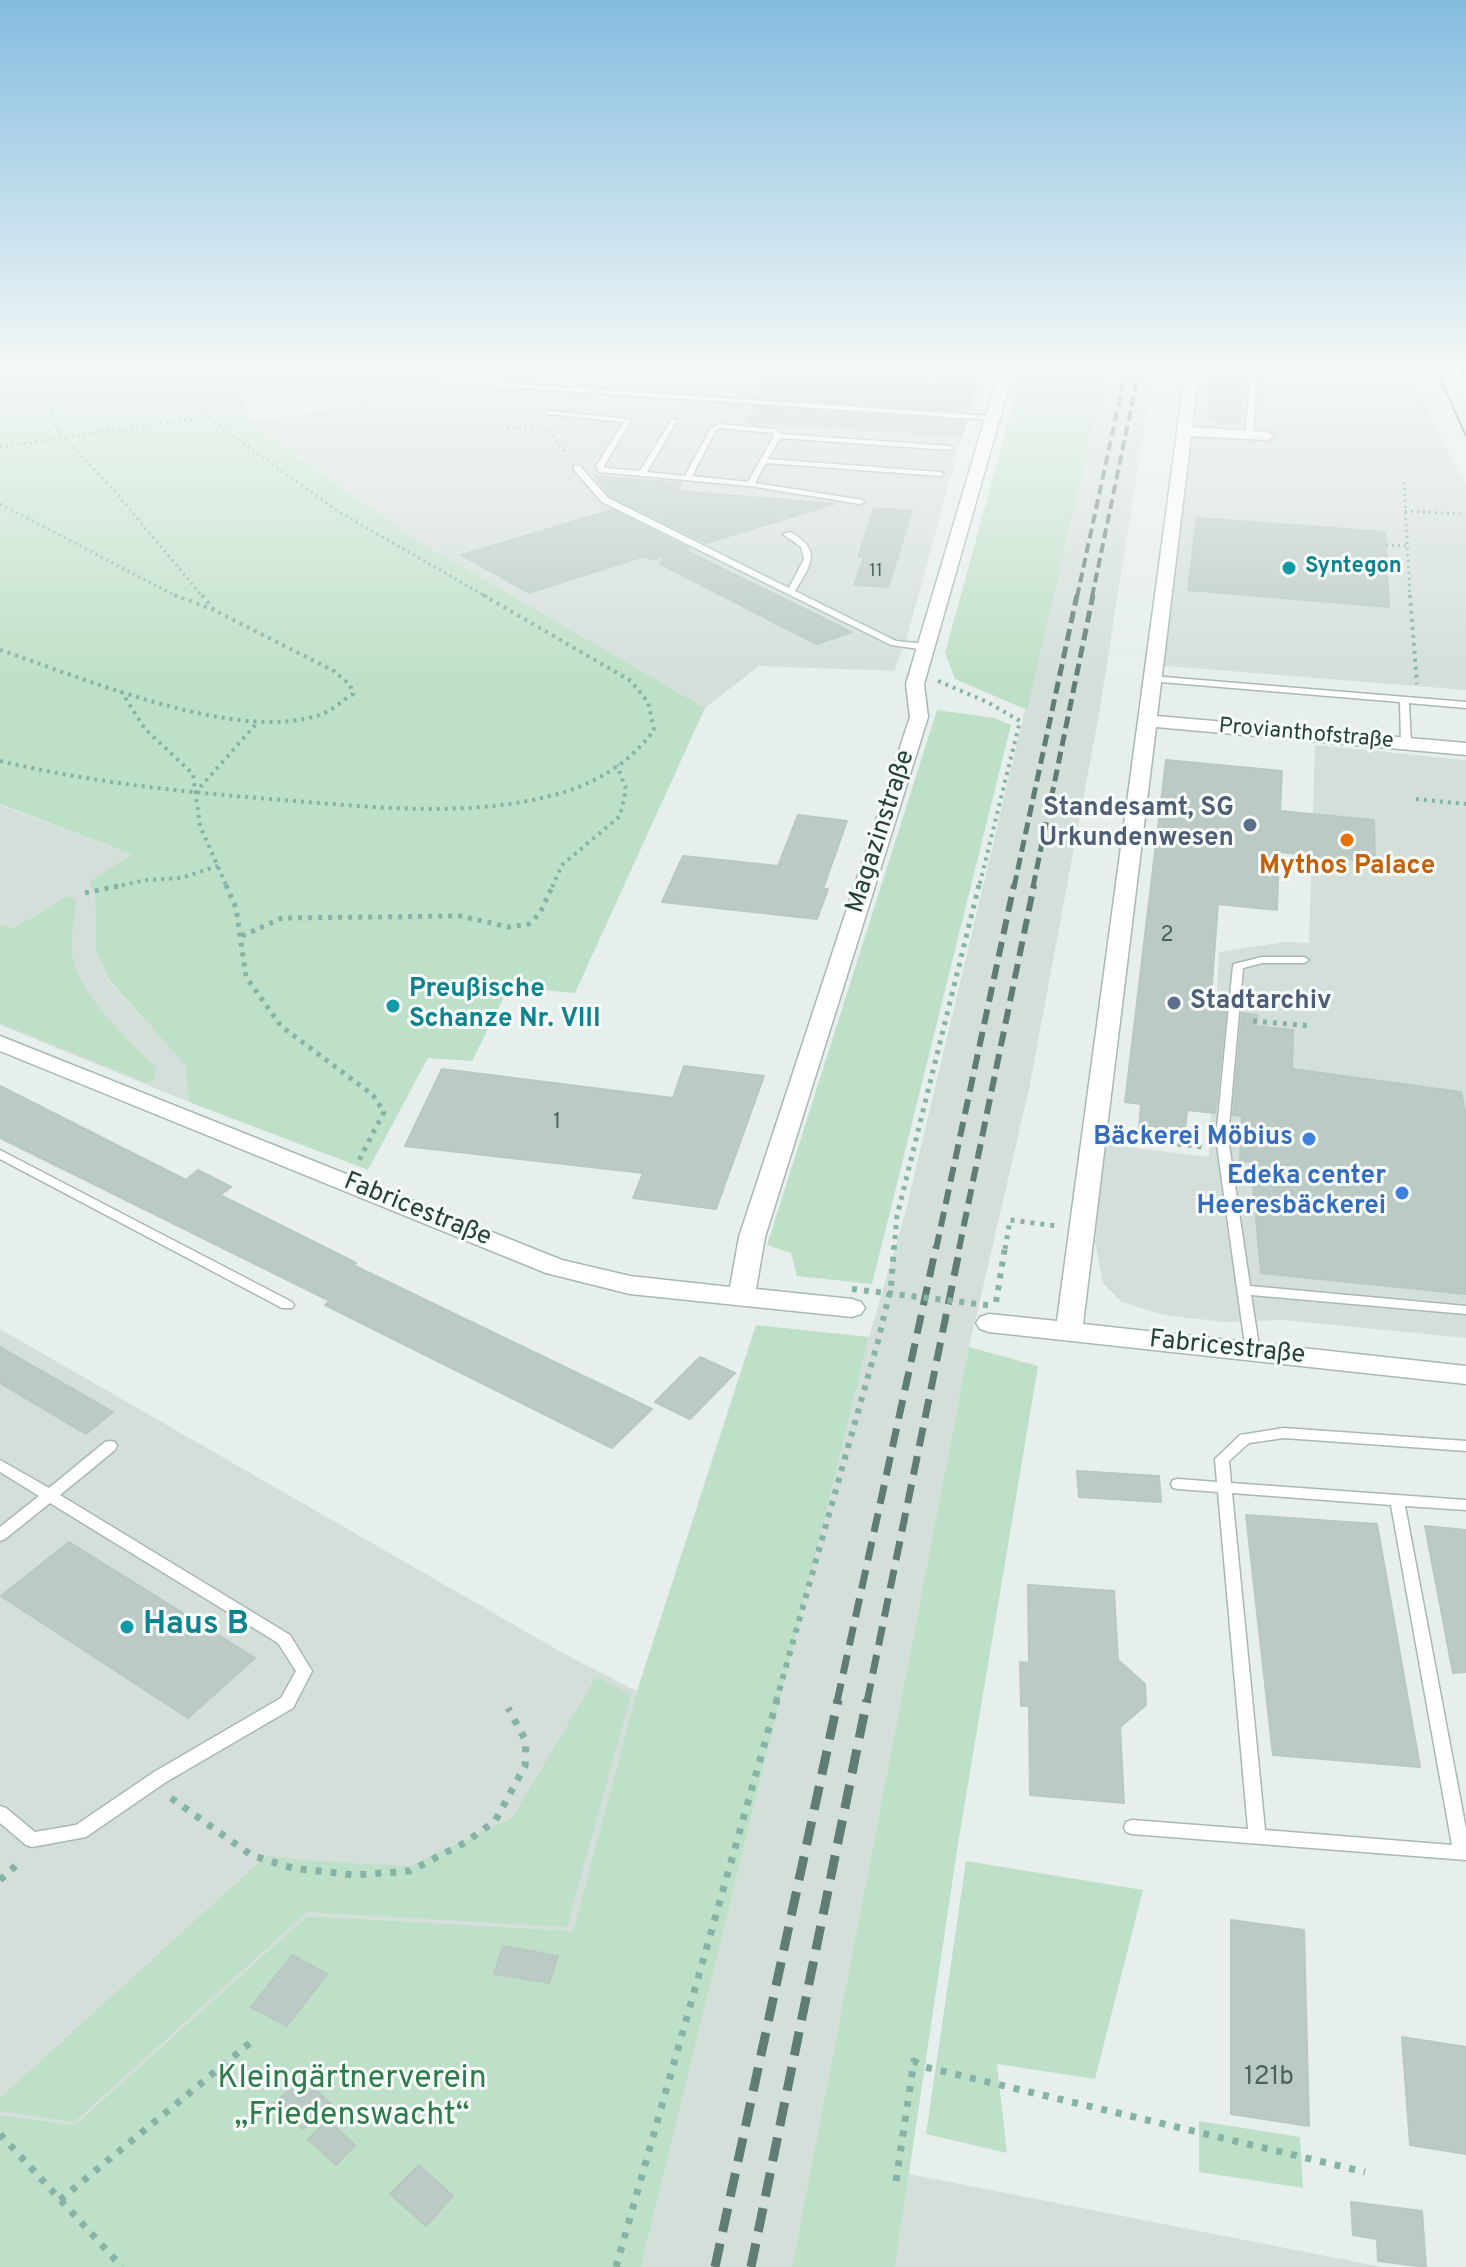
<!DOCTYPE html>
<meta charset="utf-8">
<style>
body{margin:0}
canvas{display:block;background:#e6efeb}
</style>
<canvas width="1466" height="2267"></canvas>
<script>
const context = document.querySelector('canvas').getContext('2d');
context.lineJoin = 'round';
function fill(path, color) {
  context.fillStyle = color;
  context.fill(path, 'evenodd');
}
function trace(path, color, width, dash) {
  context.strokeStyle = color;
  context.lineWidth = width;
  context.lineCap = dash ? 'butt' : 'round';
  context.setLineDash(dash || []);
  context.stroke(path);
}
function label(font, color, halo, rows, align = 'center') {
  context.font = font + ' Overpass,sans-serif';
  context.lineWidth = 6;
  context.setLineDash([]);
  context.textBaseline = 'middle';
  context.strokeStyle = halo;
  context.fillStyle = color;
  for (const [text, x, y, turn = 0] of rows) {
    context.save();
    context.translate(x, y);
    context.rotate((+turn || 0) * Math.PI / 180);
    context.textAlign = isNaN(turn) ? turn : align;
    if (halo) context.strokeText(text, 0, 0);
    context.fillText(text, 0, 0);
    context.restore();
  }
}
fill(new Path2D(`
 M447,365h537l-9,22 6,1 -1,4h-6l-68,248 -12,31 -135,-5 -54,42 -292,-170 -163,-115 112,-19 -3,-12 11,-4 56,1z
 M1107,365h47l-55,349 -70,375 -60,258 -177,920h-151l228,-930 37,-127z
 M1190,365h214l62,120v205l-312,-25 4,-109 21,-90z
 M1315,745l151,15v578l-182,-18 -60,2 -60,-7 -42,-13 -19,-19 -8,-41 8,-98 106,13 10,-205 66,-10 24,1z
 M0,805l133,49 -38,39 1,58 13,30 76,84 4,37 -189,-77z
 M0,1329l570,328 67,34 -64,240 -266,-15 -232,209 -75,-10z
 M909,2174l473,93h-487z`), '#d4dfda');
fill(new Path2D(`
 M0,365h447l-21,24 -186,1 11,34 162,114 292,170 -130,285 -66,-6 -37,74 -44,-3 -60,112 -179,-68 -4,-37 -76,-85 -13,-29 -1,-58 -6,-11 43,-28 -132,-50z
 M1024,365h83l-80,345 -72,-31 -10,-26z
 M937,710l57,8 17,7 -139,559 -75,-8 -6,-23 -24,-8z
 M68,896l8,4c-1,17 -5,34 -4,51 2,40 57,89 84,116l-1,11 -8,5 -147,-60v-98l13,4z
 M756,1325l113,12 -228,930h-641v-152l75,10 232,-209 266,15 64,-240z
 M969,1347l69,19 -80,478 -63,423h-103z
 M596,1677l35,18 -64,232 -260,-15 -233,210 -74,-11v-13l266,-242 60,6 85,4 101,-48z
 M966,1861l177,29 -48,189 -98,-15 10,89 -81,-19z
 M1199,2121l101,16 3,51 -104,-16z`), '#bfe0c8');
const building = new Path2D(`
 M776,365h98l-6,16 69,4 6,-16 37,2 -12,40 -209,-14z
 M1214,365h32l-6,57 -33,-2z
 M754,407l212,14 -5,15 -215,-14z
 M595,476l87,7 -5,8 157,13 -128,39 -96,-47z
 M874,508l38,3 -24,76 -34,-2 10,-28h-6z
 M612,510l77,39 -4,1 166,82 -34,12 -157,-80 4,-8 -12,4 -8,-4 -115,37 -68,-38z
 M1197,518l188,14 4,75 -201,-17z
 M1166,760l116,11 -2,40 94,9 1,42 -96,-10 -2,58 -59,-6 -8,105 16,2 -11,102 -28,-3 -2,23 -46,-5 2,-24 -16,-2z
 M798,815l49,6 -24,68h5l-11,30 -155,-17 21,-46 95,10z
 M1242,1013l15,2 -1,11 37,4 -1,39 169,23 5,23v179l-205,-21 -10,-111 -11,-1 2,-45 -9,-1z
 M684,1066l80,10 -48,133 -83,-11 10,-25 -238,-27 37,-77 231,29z
 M0,1086l186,94 12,-10 33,17 -11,8 136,68 -3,2 299,144 -40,39 -287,-143 5,-4 -330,-163z
 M0,1347l113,65 -27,22 -86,-51z
 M700,1357l35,16 -45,46 -35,-17z
 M1077,1471l82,5 2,26 -82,-5z
 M1246,1515l131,9 43,243 -147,-12z
 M1425,1526l41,4v142l-13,1z
 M69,1542l186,116 -67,60 -187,-122z
 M1028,1585l86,6 4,69 27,24 1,21 -26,22 4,76 -94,-8 -1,-89h-8l-1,-44 9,1z
 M1231,1920l73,10 5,196 -78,-12z
 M503,1946l55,10 -9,27 -55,-9z
 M292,1955l35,19 -40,52 -36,-19z
 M1402,2037l64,10v107l-56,-9z
 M298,2083h10l23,21 -28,25 -29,-26z
 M328,2120l27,25 -19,20 -28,-26z
 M419,2165l34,31 -27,30 -36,-32z
 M1351,2202l71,9 4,56 -48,-6 -1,-22 -24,-4z`);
fill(building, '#bbcac4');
trace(building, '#b8c9c2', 2);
const lane = new Path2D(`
 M451,365h6l-5,6 2,6 20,4 519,35 3,2 -3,2 -519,-35 -25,-6 -3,-8z
 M1252,365h6l-5,70 -4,2 -4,-2z
 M549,411l81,8 1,1 -27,46 1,2 35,3 32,-52h4l1,1 -30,52 38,4 26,-48 8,-4 57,5 5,5 168,12 4,2 -4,2 -169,-12 -12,21 172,13 4,2 -4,2 -174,-13 -11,20 108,17 1,2 -4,2 -110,-18 -151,-14 -3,-6 28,-44 -77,-8 -1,-1zM720,428l53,5 1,3 -26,46 -56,-6 24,-46z
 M574,466h6l28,32 181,90 15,-29 -3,-12 -18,-13 7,-2c33,18 21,32 5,59l101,50 30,3 4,3 -4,3 -35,-5 -289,-143 -28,-32z
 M1152,676l314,26v6l-57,-5 2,41 -5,3 -5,-3 -1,-42 -251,-21 -1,-2z
 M1262,957h42l5,3 -5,3h-42l-19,5 -15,170 22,148 216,20v8l-215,-19 9,57 -2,3h-10l-2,-3 -30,-214 17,-172 1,-2z
 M0,1150l292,152 2,3 -2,3h-10l-282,-149z
 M1284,1428l182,13v10l-182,-13 -35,5 -20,18 2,22 235,17v10l-61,-4 61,323v31l-334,-26 -6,-2 -2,-5 2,-5 6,-2 116,9 -30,-337 -40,-3 -5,-1 -2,-4 2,-4 5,-1 39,3 -2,-23 25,-24zM1232,1493l159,12 61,340 -187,-15z
 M110,1441l5,1 2,4 -2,4 -55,45 230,140 22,36 -19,37 -127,74 -80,55 -54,10 -6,-2 -26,-22v-17l6,2 29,24 41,-7 78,-53 127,-74 15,-27 -18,-28 -228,-140 -45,36 -5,2v-14l39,-31 -39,-24v-12l49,28 56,-46z`);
const street = new Path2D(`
 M1001,365h14l-91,319 4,33 -163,520 -9,52 96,10 9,3 4,6 -4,6 -9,3 -222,-23 -84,-21 -546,-222v-15l562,224 68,16 100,11 9,-50 171,-520 -4,-33z
 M1186,365h14l-8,62 75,5 7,4 -7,4 -76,-4 -34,280 309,27v12l-310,-28 -73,597 383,42v18l-477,-52 -9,-3 -4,-6 4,-6 9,-3 68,7z`);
const primary = new Path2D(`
 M1456,365h10v9l-5,-1z`);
trace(lane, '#a8b8b2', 3);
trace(street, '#a8b8b2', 3);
trace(primary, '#c2cac8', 3);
trace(new Path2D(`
 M67,365l4,15 -20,30 5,19 55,58 92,110
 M202,365c-11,22 -14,34 5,52l132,95 148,85
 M501,429l35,-3
 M548,431l19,24
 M0,447l207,-30
 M1404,482l6,115
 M0,504l178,93
 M1405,511l55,3
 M1386,545l21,1`), '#86b3a5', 3, [2, 4]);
trace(new Path2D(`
 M174,595l40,15
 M1410,595l7,89
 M0,650c81,27 239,95 322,64 11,-4 21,-14 31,-20l-3,-9 -16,-14 -120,-61 -12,-15
 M938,681l49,21 33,19 -41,166
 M121,691l24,38 48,45 7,52 27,61
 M0,761c97,23 195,32 295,40 86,7 175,16 259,-6 41,-11 75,-31 100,-65l-6,-28 -17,-21 -148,-86
 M195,793l62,-70
 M1416,799l50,5
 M114,887l32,-7 35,-2 37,-12
 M552,887l10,-22 58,-49 6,-27 -9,-24`), '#86b3a5', 4, [3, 5]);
trace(new Path2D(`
 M226,885l10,23 10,69 35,49 92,69 11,17 -27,52
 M85,893l38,-8
 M242,936l40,-18 178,-2 49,11 20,-3 11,-11 13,-28
 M1253,1021l59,5
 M1118,1137l86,10
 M1162,1143l1,-12
 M894,1249l3,-33 82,-331
 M1005,1249l5,-29 47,6`), '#86b3a5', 5, [4, 6]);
trace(new Path2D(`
 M996,1302l9,-55
 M776,1702l102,-361 13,-54 3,-40`), '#86b3a5', 6, [5, 7]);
trace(new Path2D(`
 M171,1798l80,57 41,13 62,7 56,-4 56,-29 29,-21 30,-55 1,-25 -18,-33
 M0,1880l22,-20
 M0,2134l122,133
 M896,2181l18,-120 11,6 440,105
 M60,2200l191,-158
 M616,2267l161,-567`), '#86b3a5', 7, [6, 9]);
fill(lane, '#fff');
fill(street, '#fff');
fill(primary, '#6aa596');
trace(new Path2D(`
 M1434,365l32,71`), '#5f7d75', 2);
trace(new Path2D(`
 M1077,597l50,-232
 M1092,597l48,-232`), '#5f7d75', 4, [10, 5]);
trace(new Path2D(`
 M1014,887l63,-292
 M1033,887l60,-292`), '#5f7d75', 5, [12, 6]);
trace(new Path2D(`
 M936,1249l78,-364
 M959,1249l75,-364`), '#5f7d75', 6, [15, 8]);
trace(new Path2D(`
 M837,1702l99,-455
 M867,1702l93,-455`), '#5f7d75', 7, [19, 10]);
trace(new Path2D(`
 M715,2267l123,-567
 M751,2267l116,-567`), '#5f7d75', 9, [24, 12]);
trace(new Path2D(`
 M852,1289l143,17`), '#86b3a5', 6, [5, 7]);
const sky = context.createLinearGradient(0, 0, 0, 682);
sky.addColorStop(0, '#84bce0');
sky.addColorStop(0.54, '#f4f8f6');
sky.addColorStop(1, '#f4f8f600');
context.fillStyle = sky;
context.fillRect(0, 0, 1466, 682);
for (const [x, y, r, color] of [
 [1289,568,8,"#0f9aa8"],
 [1250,825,8,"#5c6f8a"],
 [1347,840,8,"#e8710a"],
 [1174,1003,8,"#5c6f8a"],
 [393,1006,8,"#0f9aa8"],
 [1309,1139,8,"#3f7fe0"],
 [1402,1193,8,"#3f7fe0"],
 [127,1627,8,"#0f9aa8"]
]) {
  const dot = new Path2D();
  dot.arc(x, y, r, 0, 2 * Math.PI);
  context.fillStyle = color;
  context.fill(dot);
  trace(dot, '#f7fbf9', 3);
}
label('18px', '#4a645c', null, [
 ["11",876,572]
]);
label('bold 22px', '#0d838f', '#f7fbf9', [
 ["Syntegon",1305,568]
], 'left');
label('22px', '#24423a', '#f7fbf9', [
 ["Provianthofstraße",1306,735,5]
]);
label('22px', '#4a645c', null, [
 ["2",1167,937],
 ["1",557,1124]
]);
label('bold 26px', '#4e5e75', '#f7fbf9', [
 ["Standesamt, SG",1234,810],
 ["Urkundenwesen",1234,840],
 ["Stadtarchiv",1190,1003,"left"]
], 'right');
label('26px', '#24423a', '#f7fbf9', [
 ["Magazinstraße",882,832,-72],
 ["Fabricestraße",417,1211,22],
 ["Fabricestraße",1227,1349,6]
]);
label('bold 26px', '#c56008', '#f7fbf9', [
 ["Mythos Palace",1347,868]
]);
label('bold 26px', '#0d838f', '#f7fbf9', [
 ["Preußische",409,991],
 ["Schanze Nr. VIII",409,1021]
], 'left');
label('bold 26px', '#366cbe', '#f7fbf9', [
 ["Bäckerei Möbius",1293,1139],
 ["Edeka center",1386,1178],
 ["Heeresbäckerei",1386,1208]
], 'right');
label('26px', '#4a645c', null, [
 ["121b",1269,2079]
]);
label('bold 32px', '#0d838f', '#f7fbf9', [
 ["Haus B",143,1627]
], 'left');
label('32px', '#2d7a4b', '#f7fbf9', [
 ["Kleingärtnerverein",352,2081],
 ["„Friedenswacht“",352,2118]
]);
</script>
